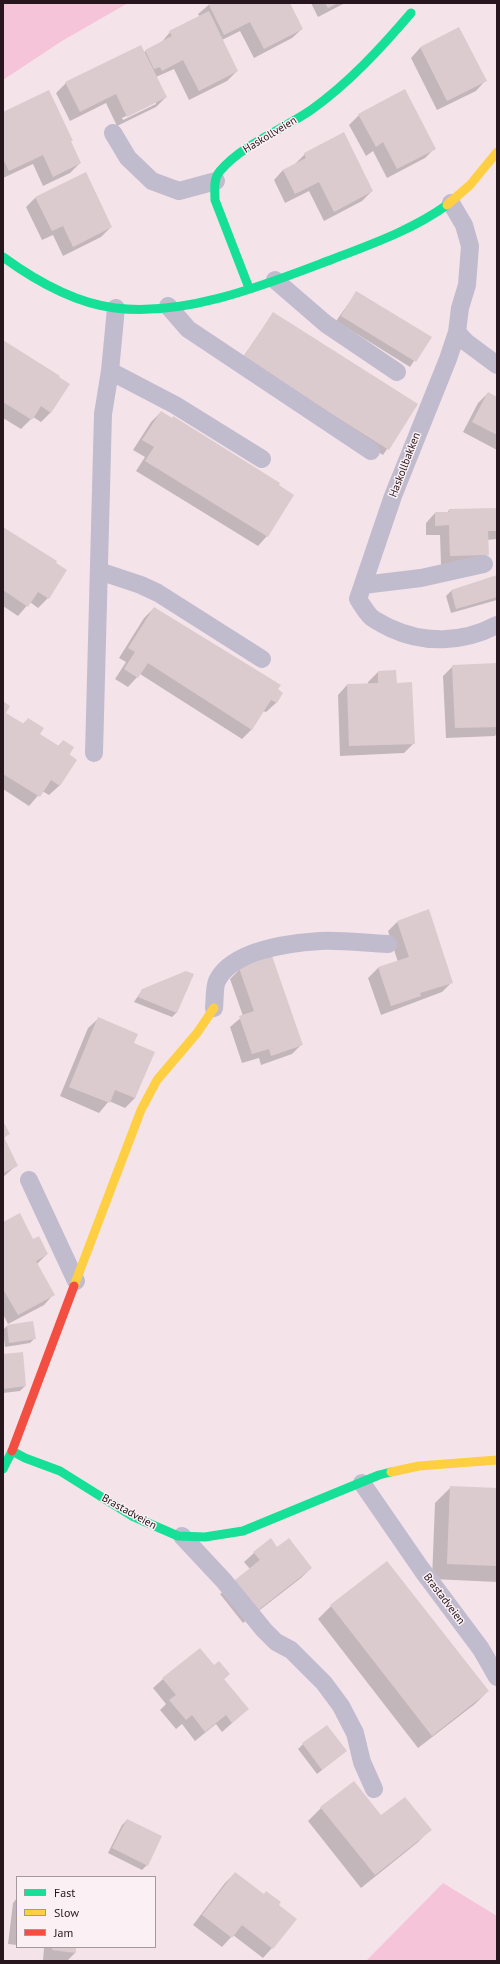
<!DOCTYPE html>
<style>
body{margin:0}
#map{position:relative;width:500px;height:1964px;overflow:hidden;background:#f4e4ea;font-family:"PT Sans",sans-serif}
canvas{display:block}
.frame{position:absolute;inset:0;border:4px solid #27161d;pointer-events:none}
.legend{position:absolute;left:16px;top:1876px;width:140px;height:72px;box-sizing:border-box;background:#fbf1f4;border:1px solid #a6999e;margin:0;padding:5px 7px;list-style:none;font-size:12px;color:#27161d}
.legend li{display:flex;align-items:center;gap:8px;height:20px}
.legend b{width:20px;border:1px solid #a6999e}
</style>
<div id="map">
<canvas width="500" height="1964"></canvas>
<div class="frame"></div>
<ul class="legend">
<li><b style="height:5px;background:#16e098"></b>Fast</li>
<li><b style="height:5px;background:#ffcf43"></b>Slow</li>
<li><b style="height:5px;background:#f24e42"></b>Jam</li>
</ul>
</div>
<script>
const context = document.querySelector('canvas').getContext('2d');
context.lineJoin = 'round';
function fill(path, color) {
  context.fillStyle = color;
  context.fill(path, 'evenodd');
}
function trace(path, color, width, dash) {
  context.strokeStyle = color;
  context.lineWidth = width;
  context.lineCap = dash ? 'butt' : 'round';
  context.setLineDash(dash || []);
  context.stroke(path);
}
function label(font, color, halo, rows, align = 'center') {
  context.font = font + ' "PT Sans",sans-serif';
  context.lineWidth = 3;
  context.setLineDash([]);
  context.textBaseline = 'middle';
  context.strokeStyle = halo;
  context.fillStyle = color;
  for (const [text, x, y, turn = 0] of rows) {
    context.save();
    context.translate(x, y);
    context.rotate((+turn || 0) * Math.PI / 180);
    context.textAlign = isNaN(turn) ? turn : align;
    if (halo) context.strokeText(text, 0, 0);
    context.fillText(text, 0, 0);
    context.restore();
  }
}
fill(new Path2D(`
 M3,3h125l-66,38 -59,39z
 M443,1883l54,33v45h-131z`), '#f6c4d8');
fill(new Path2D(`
 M211,3h78l13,26 -10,9 -38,20 -14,-27 -18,9 15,31 -10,10 -38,19 -15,-31 -18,8 10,20 -10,10 -39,19 -11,-23 -36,18 -14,-28 10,-10 78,-31 17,-9 9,-11 30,-15 -2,-3zM156,102v2l-33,16 -1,-2z
 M311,3h34l-27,14z
 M459,28l26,53 -9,10 -39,19 -26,-52 9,-10z
 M3,113l69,27 -2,2 10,21 -10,10 -27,13 -10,-22 -30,14z
 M359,115l76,33 -10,10 -38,20 -14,-27 -7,5 -17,-31z
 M305,154l67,37 -10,10 -38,20 -15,-30 -24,12 -11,-23 9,-10 12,-6z
 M36,197l75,30 -10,10 -38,19 -10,-21 -11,5 -16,-33z
 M357,292l73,45 -20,30 -74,-46z
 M273,313l144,91 -34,51 -144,-92z
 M3,342l48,70 -10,10 -8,-5 -12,12 -18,-11z
 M488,393l9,5v52l-34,-18 15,-29z
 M161,412l106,124 -9,10 -122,-75 9,-14 -12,-7 18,-28z
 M497,509v30l-10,1v15l-9,9 -37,1 -1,-30h-14v-12l9,-10h12l2,-3z
 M3,528l63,42 -18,28 -10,10 -8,-6 -12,14 -15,-10z
 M497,576v24l-46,13 -5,-17 5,-5z
 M154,608l128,85 -6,10 -10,9 -3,-1 -11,18 -10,10 -102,-65 -12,13 -13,-8 11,-17 -7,-4 25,-40z
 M497,664v69l-2,3 -49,2 -3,-62 10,-10z
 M378,672l18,12 18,59 -10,10 -64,3 -2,-61 9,-10 21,-1v-2z
 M3,702l1,11 18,12 6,-6 11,16 18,12 6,-6 10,6 -5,7 8,6 -17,26 -10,9 -7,-4 -13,15 -26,-17z
 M397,922l55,60 -10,10 -61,23 -13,-37 10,-10 20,-6 -10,-31z
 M240,969l62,75 -10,10 -31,11 -2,-7 -17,5 -12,-36 13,-11 -13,-37z
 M142,990l35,22 -5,5 -38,-15z
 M98,1019l35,25 20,8 -18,46 -10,10 -16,-7 -10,12 -39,-17 28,-68z
 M3,1123l5,11 -5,5 14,26 -14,12z
 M3,1223l30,17 14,14 -10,10 16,31 -9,10 -36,19 -5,-10z
 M7,1326l28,12 -5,5 -25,4 -2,-17z
 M3,1355l22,31 -5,5 -17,2z
 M451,1487l46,2v93l-65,-3 3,-76z
 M277,1548l34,20 -10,10 -58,45 -23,-29 30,-25 -6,-7 10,-9z
 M387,1562l101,129 -13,13 -57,44 -100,-129 13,-13z
 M214,1666l15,8 -6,6 25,29 -26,23 -6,-8 -21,17 -13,-17 -6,5 -16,-19 6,-6 -13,-16 10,-9z
 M303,1744l43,7 -29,23 -19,-25z
 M321,1808l60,9 49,13 -13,13 -56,45 -53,-67z
 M127,1820l20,45 -5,5 -34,-17 14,-28z
 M235,1873l37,75 -9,10 -30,-23 -11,12 -29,-22 32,-42z
 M17,1898v47l-9,-1 5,-41z
 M35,1947h40v6l-8,8 -24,-1 1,-12z`), '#0003');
fill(new Path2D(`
 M208,3h82l13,26 -39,20 -14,-27 -26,13z
 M325,3h13l-10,5z
 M209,11l29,60 -39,20 -16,-31 -21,11 -2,-4 -6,2 -9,-19 27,-14 -3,-5z
 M459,27l28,54 -40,20 -27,-54z
 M141,45l26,52 -40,20 -11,-23 -36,18 -15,-30z
 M405,89l31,60 -39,20 -14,-27 -7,5 -18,-33z
 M49,90l24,51h-2l10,22 -28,14 -10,-22 -34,16 -6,-12v-47z
 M344,132l29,59 -39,21 -15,-30 -24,12 -12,-24 23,-12 -2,-5z
 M86,172l26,55 -39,20 -10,-21 -11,5 -17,-34z
 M356,291l76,46 -16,25 -75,-46z
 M273,312l145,92 -29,46 -146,-92z
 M3,340l57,36 -1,1 11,7 -19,29 -10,-7 -9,14 -29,-18z
 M488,392l9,5v38l-25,-13z
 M161,411l11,7 1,-2 107,67 -1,2 15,10 -26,42 -123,-76 9,-14 -12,-7z
 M497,508v23h-9l1,24 -39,1 -1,-31 -14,1v-14h14v-3z
 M3,527l54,34 -1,2 11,7 -18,29 -11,-7 -10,15 -25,-17z
 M497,575v22l-41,12 -5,-19z
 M154,607l127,78 -3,4 5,4 -6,10 -6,-3 -19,30 -104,-67 -10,15 -14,-9 11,-17 -7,-4z
 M497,663v64l-42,1 -3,-63z
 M396,670l1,13 15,-1 3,62 -66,2 -2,-62 31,-1v-12z
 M3,701l7,5 -4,7 18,11 4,-6 16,10 -4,6 19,12 4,-6 11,7 -4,7 -2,-1 9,7 -17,26 -9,-6 -11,17 -37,-23z
 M429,909l24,74 -33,10 1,3 -30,10 -13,-39 31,-10 -12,-36z
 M272,956l31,89 -32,11 -2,-7 -17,5 -13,-38 15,-5 -15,-43z
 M186,971l8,3 -17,39 -39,-16 4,-8z
 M98,1017l40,17 -4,9 21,9 -20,46 -20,-8 -5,13 -41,-16z
 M3,1121l7,13 -6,3 14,29 -15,7z
 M20,1213l13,26 6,-3 9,18 -12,7 19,34 -37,20 -15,-26v-67z
 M33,1321l3,18 -27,4 -2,-18z
 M23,1352l3,34 -23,3v-35z
 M450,1486l47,2v78l-50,-2z
 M271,1538l6,9 12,-9 23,30 -59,46 -23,-30 30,-24 -7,-8z
 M387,1561l102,130 -57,45 -102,-131z
 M200,1648l14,17 5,-4 11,13 -6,5 25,30 -17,14 -6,-8 -21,17 -13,-17 -6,5 -17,-20 7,-5 -14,-17z
 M327,1725l20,26 -25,19 -20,-27z
 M354,1781l27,34 24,-18 27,33 -57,45 -55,-68z
 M127,1819l35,17 -14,30 -36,-18z
 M235,1872l29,22 2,-3 15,11 -2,3 18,14 -24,30 -31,-24 -10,13 -30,-23z
 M53,1947h23v6l-24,-3z`), '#dbcbce');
trace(new Path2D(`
 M113,133l15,25 24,23 27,10 37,-10
 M451,203l13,22 6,21 -3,39 -7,23 -3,24 -9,27 -55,137 -35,103c4,6 8,13 13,18 5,4 13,8 19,11 34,16 73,15 107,-3
 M275,280l51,44 71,48
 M168,306l20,23 183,122
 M457,332l9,10 31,23
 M110,371l65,34 87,54
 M99,571l42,14 17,8 104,66
 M363,585l58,-7 63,-14
 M94,753l9,-339 7,-43 6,-63
 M214,1008c1,-7 0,-20 3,-27 15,-31 73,-38 103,-40 22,-1 45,2 68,3
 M29,1180l47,101
 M362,1483l60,87 59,79 16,28
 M182,1536l42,45 40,49 12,12 15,8 33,33 17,23 14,27 7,29 12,27`), '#c1bbce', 18);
trace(new Path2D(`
 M3,257c33,24 71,46 112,51 72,9 152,-24 218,-49 39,-15 79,-29 114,-54
 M249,288l-34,-88c0,-10 -2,-21 5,-29 23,-27 62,-41 91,-61 38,-27 70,-62 100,-97
 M3,1469l9,-18 13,7 35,13 72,45 46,20 27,1 38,-6 136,-56 12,-3`), '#16e098', 9);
trace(new Path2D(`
 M447,205l23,-20 27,-33
 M74,1286l67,-176 16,-30 40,-47 17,-25
 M391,1472l28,-6 78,-6`), '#ffcf43', 9);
trace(new Path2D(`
 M12,1451l62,-165`), '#f24e42', 9);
label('11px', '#27161d', '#fbf1f4', [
 ["Haskollveien",270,135,-31],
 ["Haskollbakken",405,465,-69],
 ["Brastadveien",129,1512,29],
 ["Brastadveien",444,1599,53]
]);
</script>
